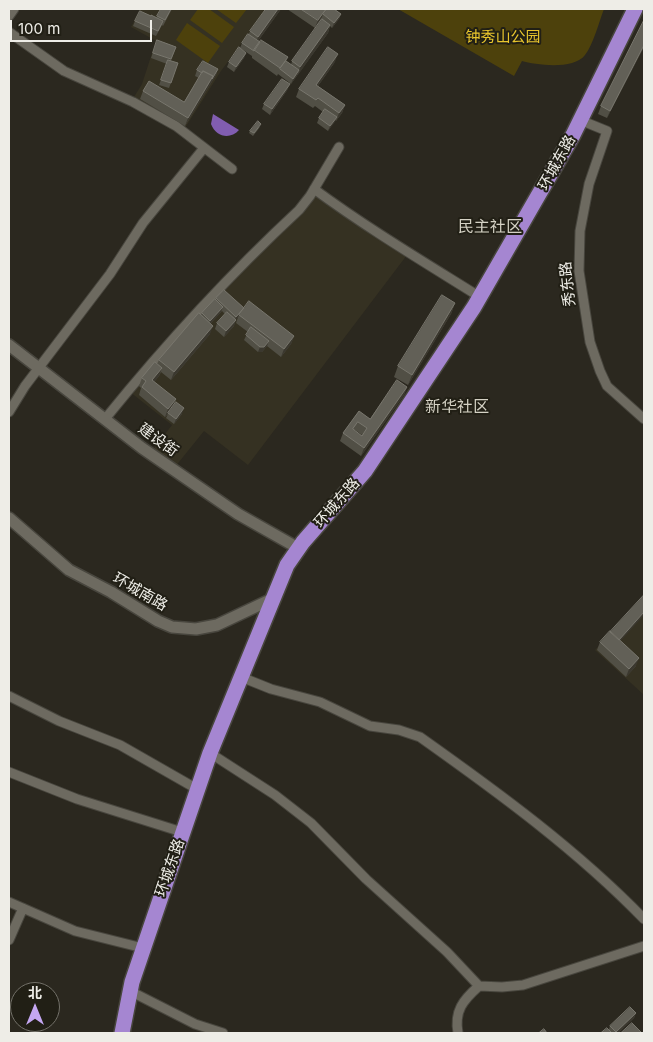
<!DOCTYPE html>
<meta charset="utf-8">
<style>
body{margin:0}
#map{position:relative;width:653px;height:1042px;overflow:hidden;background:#2b281f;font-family:Inter,"Noto Sans SC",sans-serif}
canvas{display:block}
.frame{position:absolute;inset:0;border:10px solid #eeede7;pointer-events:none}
.north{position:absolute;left:10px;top:982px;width:50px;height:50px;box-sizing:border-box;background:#211f15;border:1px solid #737169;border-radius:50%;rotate:0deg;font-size:14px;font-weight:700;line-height:20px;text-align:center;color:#eeede7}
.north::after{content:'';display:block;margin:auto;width:18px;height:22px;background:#c4a7f1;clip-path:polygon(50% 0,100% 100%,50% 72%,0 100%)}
.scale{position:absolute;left:10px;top:20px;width:142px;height:22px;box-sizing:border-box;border:2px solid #eeede7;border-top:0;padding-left:6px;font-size:15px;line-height:18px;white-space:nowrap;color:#eeede7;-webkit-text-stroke:4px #211f15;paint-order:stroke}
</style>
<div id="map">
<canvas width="653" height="1042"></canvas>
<div class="frame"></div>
<div class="north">北</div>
<div class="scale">100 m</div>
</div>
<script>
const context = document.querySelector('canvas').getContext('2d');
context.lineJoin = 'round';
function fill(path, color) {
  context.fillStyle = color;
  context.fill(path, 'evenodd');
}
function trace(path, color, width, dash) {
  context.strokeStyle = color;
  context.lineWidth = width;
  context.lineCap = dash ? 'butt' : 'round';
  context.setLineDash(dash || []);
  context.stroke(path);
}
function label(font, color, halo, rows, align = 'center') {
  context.font = font + ' Inter,"Noto Sans SC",sans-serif';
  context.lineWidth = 4;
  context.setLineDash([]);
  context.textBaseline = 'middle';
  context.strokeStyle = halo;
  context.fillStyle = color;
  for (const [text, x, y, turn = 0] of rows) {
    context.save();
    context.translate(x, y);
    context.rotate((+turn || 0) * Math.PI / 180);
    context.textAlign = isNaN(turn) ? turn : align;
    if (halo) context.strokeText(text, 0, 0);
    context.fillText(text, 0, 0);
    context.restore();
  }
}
fill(new Path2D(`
 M141,9h126l-46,62 -36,57 -51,-31 8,-13 14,-43 -25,-14z
 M315,192l92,63 -159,210 -44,-34 -29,36 -23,-16 20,-26 -42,-33 104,-117z
 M644,596v99l-49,-45z`), '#353122');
fill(new Path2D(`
 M198,9h11l25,18 -12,16 -32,-23z
 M216,9h31l-11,14z
 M398,9h206c-5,13 -11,36 -19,46 -11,15 -49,10 -63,6l-8,15z
 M187,23l33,23 -12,17 -32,-23z`), '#4d410c');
fill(new Path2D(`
 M213,114l26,16c-9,10 -23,7 -28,-6z`), '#815db0');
const street = new Path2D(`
 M9,16l5,-7
 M9,32l55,39 69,31 43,24 56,43
 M580,120l27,11 -18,53 -9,47 -1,40 11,71 10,29 7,15 37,33
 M314,189c53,39 110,73 166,108
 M9,412l16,-26 85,-112 33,-51 61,-75
 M105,419c60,-74 124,-144 194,-209l11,-14 29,-49
 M241,677l30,12 49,13 50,24 29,4 21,7c79,56 157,113 224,182
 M9,696l50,25 61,24 77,44
 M210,753l65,42 36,28 55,56 81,73 32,34 23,1 21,-2 121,-39
 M9,772l68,27 105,33
 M9,902l66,29 68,17
 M9,940l14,-32
 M130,991l65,33 28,9
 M458,1033c-4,-22 5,-33 21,-47`);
const secondary = new Path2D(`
 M9,345l133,103 96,66 60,34
 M9,518l60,52 42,22 47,29 14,6 24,2 21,-4 55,-26`);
const highway = new Path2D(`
 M122,1033l10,-51 78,-229 77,-188 16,-23 62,-71 109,-164 99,-172 62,-126`);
trace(street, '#48463e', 11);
trace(secondary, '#48463e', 14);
trace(highway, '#48463e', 18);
trace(street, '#6d6a60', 9);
trace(secondary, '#6d6a60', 11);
trace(highway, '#a586d1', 15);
fill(new Path2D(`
 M161,9h11l-9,17 -1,-1 -6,11 -23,-10 2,-5 16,-5 6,1z
 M266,9h15l-23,32 30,16 -2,4 5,4 1,-4 30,-41h-1l-6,8 -28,-19h47l7,5 -2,5 -7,9 -2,-2 -2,7 -37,51 -13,-10 -1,2 -25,-18v-2l-12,-8 2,-5z
 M644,20v27l-37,71 -9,-4 3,-8z
 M157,40l19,7 -5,14 7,2 -9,25 -10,-3 8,-21 -16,-6z
 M246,53l-2,5 -10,14 -7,-5 2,-5z
 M335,62l-17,24 27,19 -3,8 -6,8 -1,-1 -7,11 -11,-8 2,-5 4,-6 -8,-6 -2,2 -17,-11 3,-8z
 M218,69l-2,6 -31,51 -45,-27 3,-8 41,11 15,-24 -4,-2 2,-6z
 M288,89l-18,26 -8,-6 2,-5z
 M260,127l-7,9 -4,-3 1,-2z
 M216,298l28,10 50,28 -3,8 -10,13 -14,-11 -5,6h-4l-14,-12 4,-8 -12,-9 2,-6 -3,3 -1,6 -10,11 -9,-8 2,-6 8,-9 -3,-3 -11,12 -1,11 -39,46 -10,-8 -2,4 -5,6 22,17 -2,7 8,8 -8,10 -8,-6 2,-4 -3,3 -26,-22 2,-7 -2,-2 3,-8 15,-14 2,-4z
 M455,303l-4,11 -43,71 -14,-8 4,-11z
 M407,387l-3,8 -43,61 -21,-15 3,-8 16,-22 11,8zM355,430l7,5v1l-7,-5z
 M620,641l16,25 -10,11 -29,-27 3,-8z
 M636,1013l-2,5 -16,15h-17l8,-4 1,-3z`), '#514f45');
fill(new Path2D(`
 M278,9h3l-26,36 3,-8z
 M326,9h2l-5,5 -2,6 -6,8 3,-8z
 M341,14l-2,5 -7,9 2,-5z
 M330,25l-2,8 -30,42 2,-8z
 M644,45v2l-37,71 3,-7z
 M246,53l-2,5 -10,14 2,-5z
 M338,54l-3,8 -22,31 3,-8z
 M218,69l-2,6 -31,51 3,-8z
 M299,70l-2,6 -6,8 2,-5z
 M290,84l-2,5 -18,26 2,-6z
 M345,105l-3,8 -6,8 3,-8z
 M337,117l-2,5 -7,9 2,-5z
 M455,303l-4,11 -43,71 4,-10z
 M223,307l-2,5 -13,14 2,-5z
 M244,308l-6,9 -4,5 2,-5z
 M236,320l-2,6 -10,11 2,-6z
 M213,326l-3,8 -39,46 3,-8z
 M294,336l-3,8 -10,13 3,-8z
 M269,341l-2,5 -5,6h-4l2,-5z
 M162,368l-3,8 -10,12 3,-8z
 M407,387l-3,8 -43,61 3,-8z
 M176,399l-3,8 -8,10 3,-8z
 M184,408l-2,6 -8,10 2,-5z
 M644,612v3l-29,32 2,-5z
 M639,658l-3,8 -10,11 3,-8z
 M636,1013l-2,5 -16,15h-3z`), '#3b382f');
const building = new Path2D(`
 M161,9h10l-6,11 -8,-4z
 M266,9h12l-20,28 -8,-6z
 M301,9h25l-8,11z
 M327,9h7l7,5 -7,9 -11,-9z
 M140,11l11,5v-1l12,6 -5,10 -23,-10z
 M322,19l8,6 -30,42 -8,-6z
 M644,20v25l-34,66 -9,-5z
 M248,34l12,8 -6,9 -12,-8z
 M157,40l19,7 -5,12 -18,-6z
 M261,40l27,17 -8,11 -26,-18z
 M239,47l7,6 -10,14 -7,-5z
 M328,47l10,7 -22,31 29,20 -6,8 -21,-15 -2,2 -17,-11z
 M168,60l10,3 -7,20 -10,-3z
 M203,61l15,8 -6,10 1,-3 -10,-5 -1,2 -5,-3z
 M286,61l13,9 -6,9 -13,-10z
 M203,71l10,5 -25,42 -45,-27 6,-10 35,21z
 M282,79l8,5 -18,25 -8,-5z
 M325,109l12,8 -7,9 -11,-8z
 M258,121l3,3 -7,9 -4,-2z
 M224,290l20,18 -8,9 -20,-19z
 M442,295l13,8 -43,72 -14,-9z
 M215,299l8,8 -13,14 -8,-8z
 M249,301l45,35 -10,13 -45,-34z
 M227,312l9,8 -10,11 -9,-8z
 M199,313l14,13 -39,46 -15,-12z
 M251,327l18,14 -5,6h-4l-14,-12z
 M155,362l7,6 -10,12 24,19 -8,10 -26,-22 4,-6 -4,-3z
 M397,380l10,7 -43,61 -21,-15 16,-22 11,8zM358,422l9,6 -5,8 -9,-7z
 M176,402l8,6 -8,11 -8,-6z
 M644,595v17l-25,28 -9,-8z
 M610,631l29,27 -10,11 -29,-27z
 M630,1007l6,6 -20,19 -6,-6z
 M632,1023l10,10h-21z
 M607,1028l5,5h-11z
 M544,1029l3,4h-8z`);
fill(building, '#626057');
trace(building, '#78766d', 1);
label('15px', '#e8c52d', '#211f15', [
 ["钟秀山公园",503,37]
]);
label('15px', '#eeede7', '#211f15', [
 ["环城东路",557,163,-61],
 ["秀东路",568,284,-96],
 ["建设街",158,440,36],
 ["环城东路",337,503,-49],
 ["环城南路",140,592,30],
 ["环城东路",170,868,-71]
]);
label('16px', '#d5d2c5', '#211f15', [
 ["民主社区",490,227],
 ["新华社区",457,407]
]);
</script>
